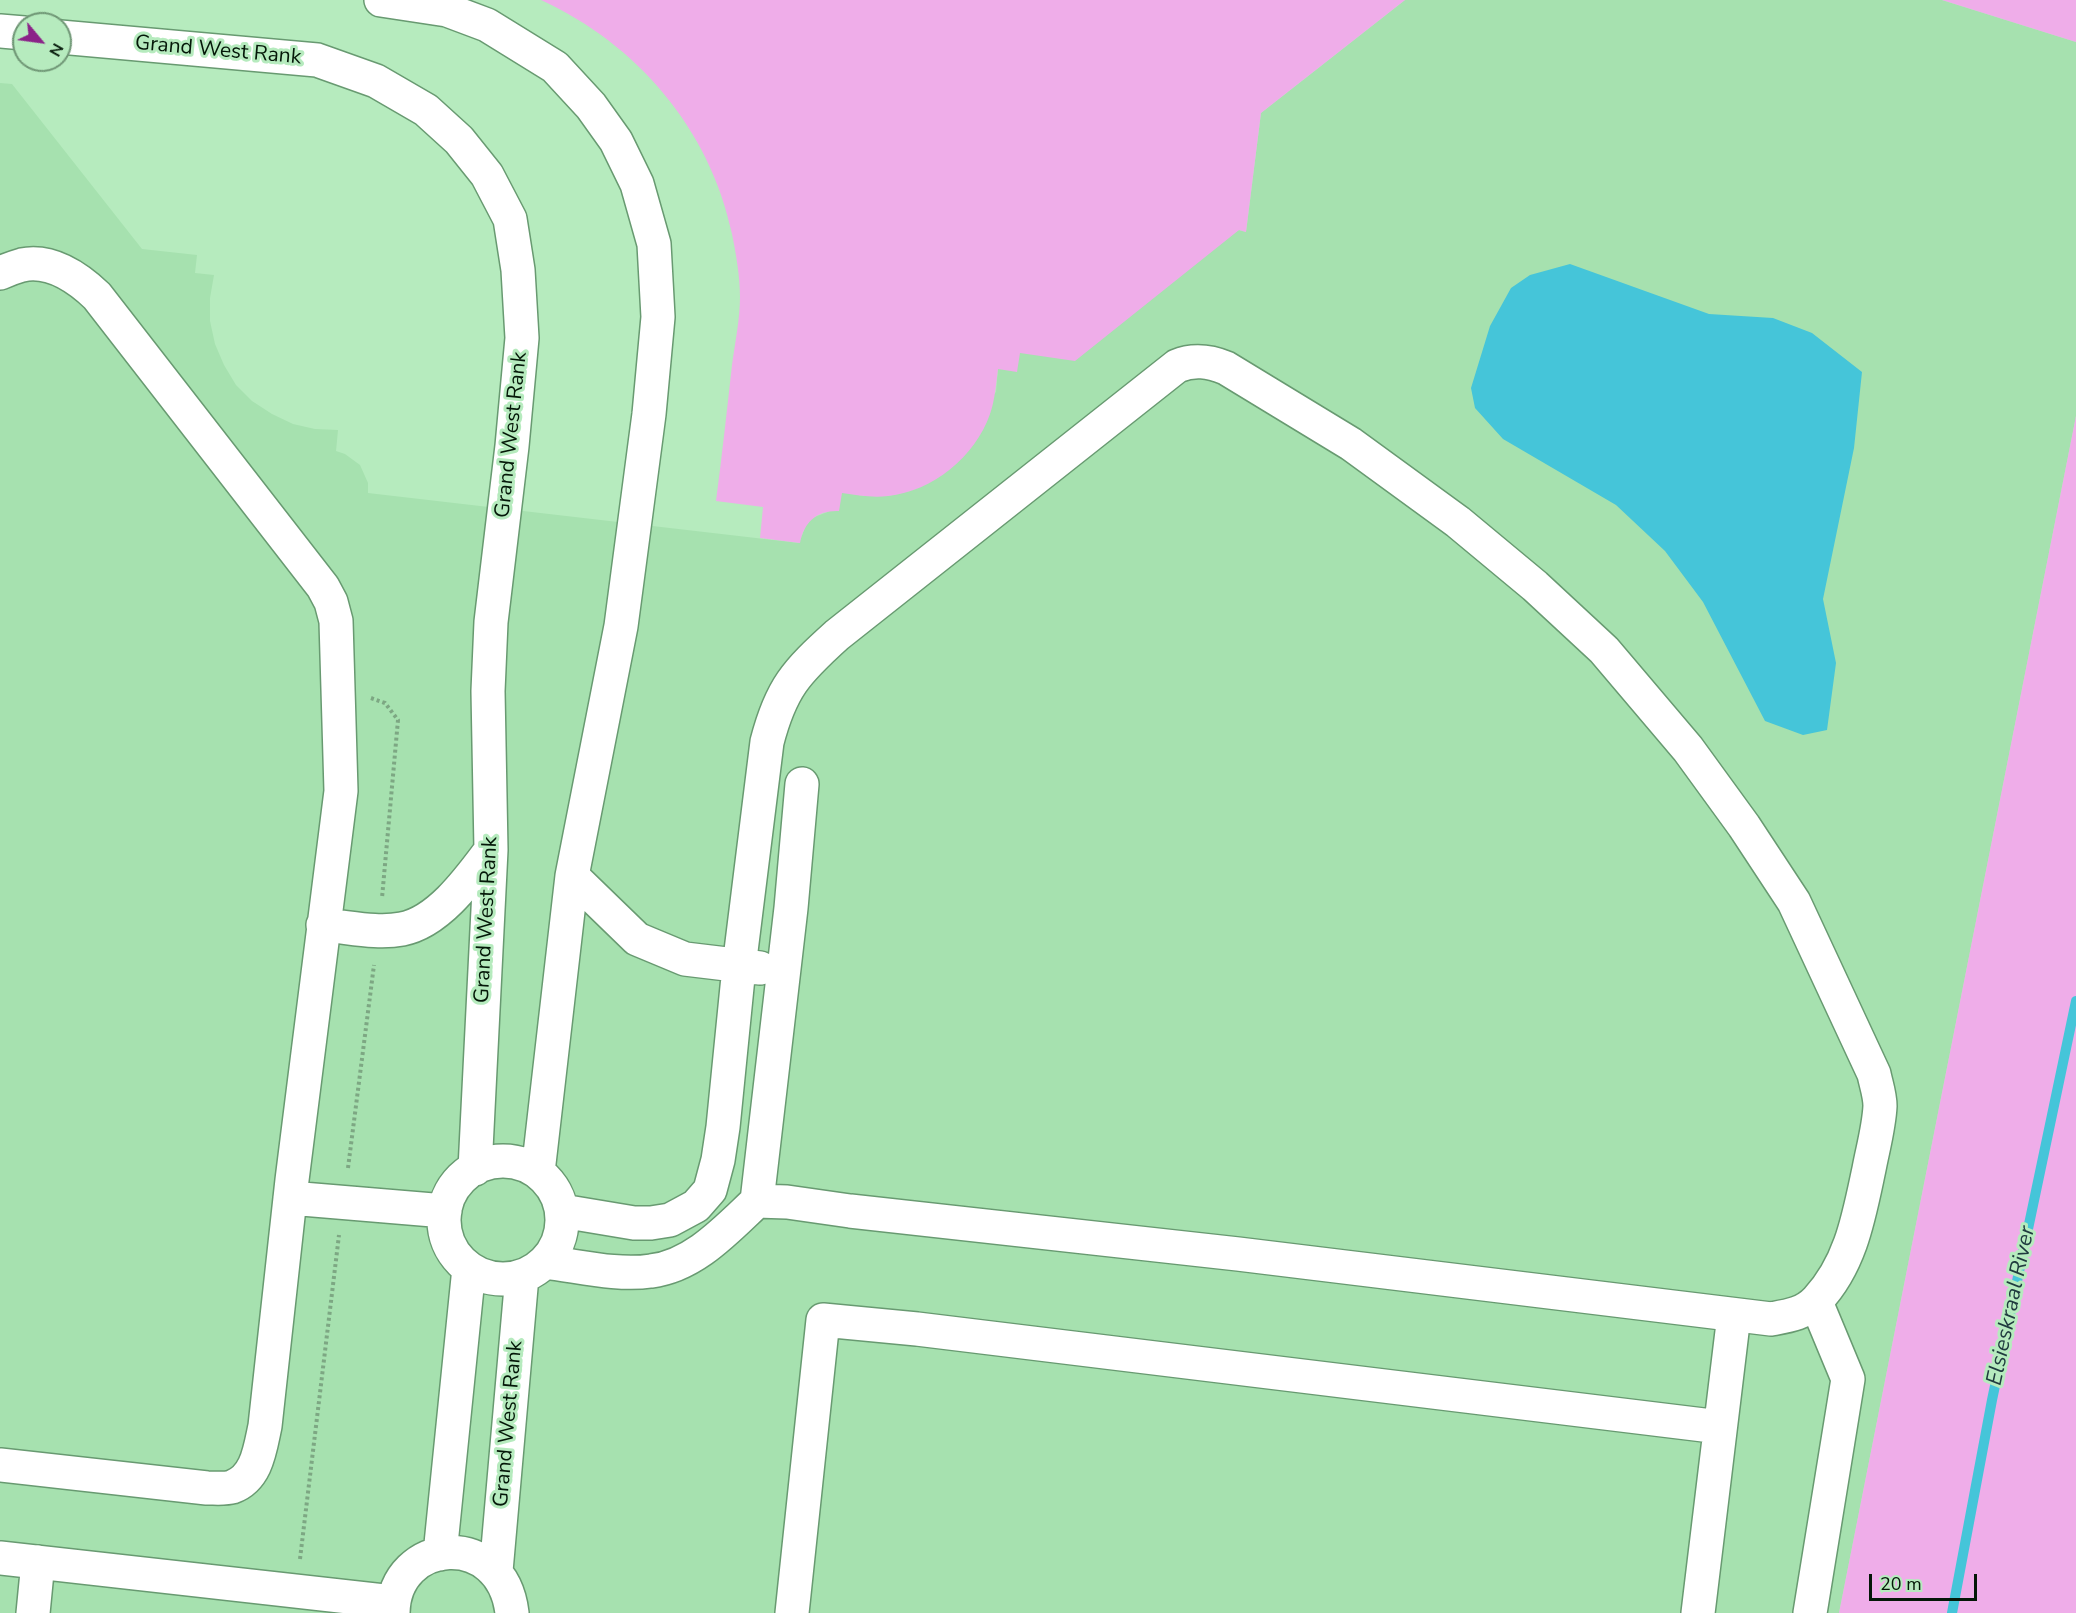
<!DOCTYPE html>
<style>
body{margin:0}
#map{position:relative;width:2076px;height:1613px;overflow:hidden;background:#b6ebbe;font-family:"Nunito Sans",sans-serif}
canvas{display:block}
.north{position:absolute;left:12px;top:12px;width:60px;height:60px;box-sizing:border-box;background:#b6ebbe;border:2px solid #6f9675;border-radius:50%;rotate:119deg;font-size:16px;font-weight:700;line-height:24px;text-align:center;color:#041708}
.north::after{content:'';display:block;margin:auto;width:21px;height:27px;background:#8b2288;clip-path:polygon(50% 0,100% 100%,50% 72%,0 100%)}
.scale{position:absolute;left:1869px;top:1574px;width:108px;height:27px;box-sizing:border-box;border:3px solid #041708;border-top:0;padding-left:8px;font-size:18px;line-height:21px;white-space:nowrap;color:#041708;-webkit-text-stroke:4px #b6ebbe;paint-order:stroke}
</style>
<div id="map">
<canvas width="2076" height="1613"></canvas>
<div class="north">N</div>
<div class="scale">20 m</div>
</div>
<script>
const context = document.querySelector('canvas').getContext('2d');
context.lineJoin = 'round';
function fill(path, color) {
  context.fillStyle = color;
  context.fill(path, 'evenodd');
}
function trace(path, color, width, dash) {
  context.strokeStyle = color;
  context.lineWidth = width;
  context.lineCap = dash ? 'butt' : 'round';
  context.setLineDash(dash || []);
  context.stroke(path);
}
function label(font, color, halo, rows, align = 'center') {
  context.font = font + ' "Nunito Sans",sans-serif';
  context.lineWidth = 6;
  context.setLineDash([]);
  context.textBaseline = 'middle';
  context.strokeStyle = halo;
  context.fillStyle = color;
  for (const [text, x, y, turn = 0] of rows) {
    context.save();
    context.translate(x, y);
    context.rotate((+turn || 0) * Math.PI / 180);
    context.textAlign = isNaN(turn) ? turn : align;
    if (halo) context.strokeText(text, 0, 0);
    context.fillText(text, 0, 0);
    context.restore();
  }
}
fill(new Path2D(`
 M1405,0h537l134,42v374l-237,1197h-1839v-1530l12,1 130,165 55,6 -2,18 19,2 -4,23v23l5,23 9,21 12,20 16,16 20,13 21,10 22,5 23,1 -2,21 9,3 15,11 8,18v10l431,50 7,-18 6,-7 18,-7 12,-19 22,4h24l22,-5 86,-99 2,-23 22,-16 219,-123 7,2 15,-119z`), '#a6e1af');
fill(new Path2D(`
 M541,0h864l-144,113 -15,119 -7,-2 -164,131 -55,-8 -3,19 -19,-3c-2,15 -3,31 -8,45 -15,43 -57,77 -102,82 -16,2 -31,-1 -46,-3l-3,18c-21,-1 -35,10 -39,32l-40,-5 3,-31 -47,-6c6,-46 11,-91 16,-136 3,-22 8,-46 8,-68 0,-21 -4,-43 -8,-63 -22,-105 -95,-190 -191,-234z
 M1942,0h134v42z
 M2076,416v1197h-237z`), '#efade9');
fill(new Path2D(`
 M1570,264l139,50 64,4 39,15 50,39 -8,76 -31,151 13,64 -9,67 -24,5 -38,-14 -62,-119 -38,-51 -49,-46 -113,-66 -28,-31 -4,-20 19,-62 21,-38 19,-13z`), '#45c5d9');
trace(new Path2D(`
 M1952,1613l40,-213 84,-399`), '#45c5d9', 10);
const minor = new Path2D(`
 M381,0l66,10 40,15 68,42 36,39 25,35 21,43 17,60 4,73 -9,97 -28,212 -49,250 -34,296
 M0,31l24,2
 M60,37l257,23 59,21 50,29 33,30 28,35 23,44 8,51 4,68 -10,108 -21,176 -3,69 3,159 -16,319
 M0,273c7,-3 15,-6 22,-8 29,-6 56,13 75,31l226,291 8,15 5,19 5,170 -49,389 -27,246c-5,23 -8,52 -33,61 -7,2 -17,1 -25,1l-207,-23
 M572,876l65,63 48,20 75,9
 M323,925c26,2 54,9 79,4 37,-7 68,-51 89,-79
 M444 1220a59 59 0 1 1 118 0a59 59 0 1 1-118 0Z
 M290,1198l155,13
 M562,1211l72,12h17l19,-3 26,-14 14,-16 8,-30 5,-33 16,-160 28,-225c14,-54 29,-70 70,-107l340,-269c17,-7 32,-5 49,2l125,76 107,78 77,64 69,64 84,99 56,77 50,76 80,172c2,10 6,21 6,32 -1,21 -7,42 -11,63 -10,47 -18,95 -52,131 -13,14 -29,16 -46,19l-533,-65 -388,-43 -63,-9 -30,-1
 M545,1262c34,4 72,14 106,9 43,-5 76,-42 106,-70l34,-293 11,-124
 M440,1554l29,-286
 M0,1558l393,44
 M496,1571l26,-295
 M33,1613l5,-51
 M393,1613c1,-76 109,-85 119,0
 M792,1613l31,-293 94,9 803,98
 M1698,1613l36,-298
 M1810,1613l38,-234 -32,-77`);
trace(minor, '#689a71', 36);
trace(new Path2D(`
 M371,698l14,5 13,17 -16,178
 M348,1168l26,-203
 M300,1559l39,-324`), '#7da783', 4, [3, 3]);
trace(minor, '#fff', 33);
label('21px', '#041708', '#b6ebbe', [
 ["Grand West Rank",218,51,5],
 ["Grand West Rank",512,435,-84],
 ["Grand West Rank",487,920,-87],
 ["Grand West Rank",509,1424,-85]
]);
label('italic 22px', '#203b3f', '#b6ebbe', [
 ["Elsieskraal River",2012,1306,-78]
]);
</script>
